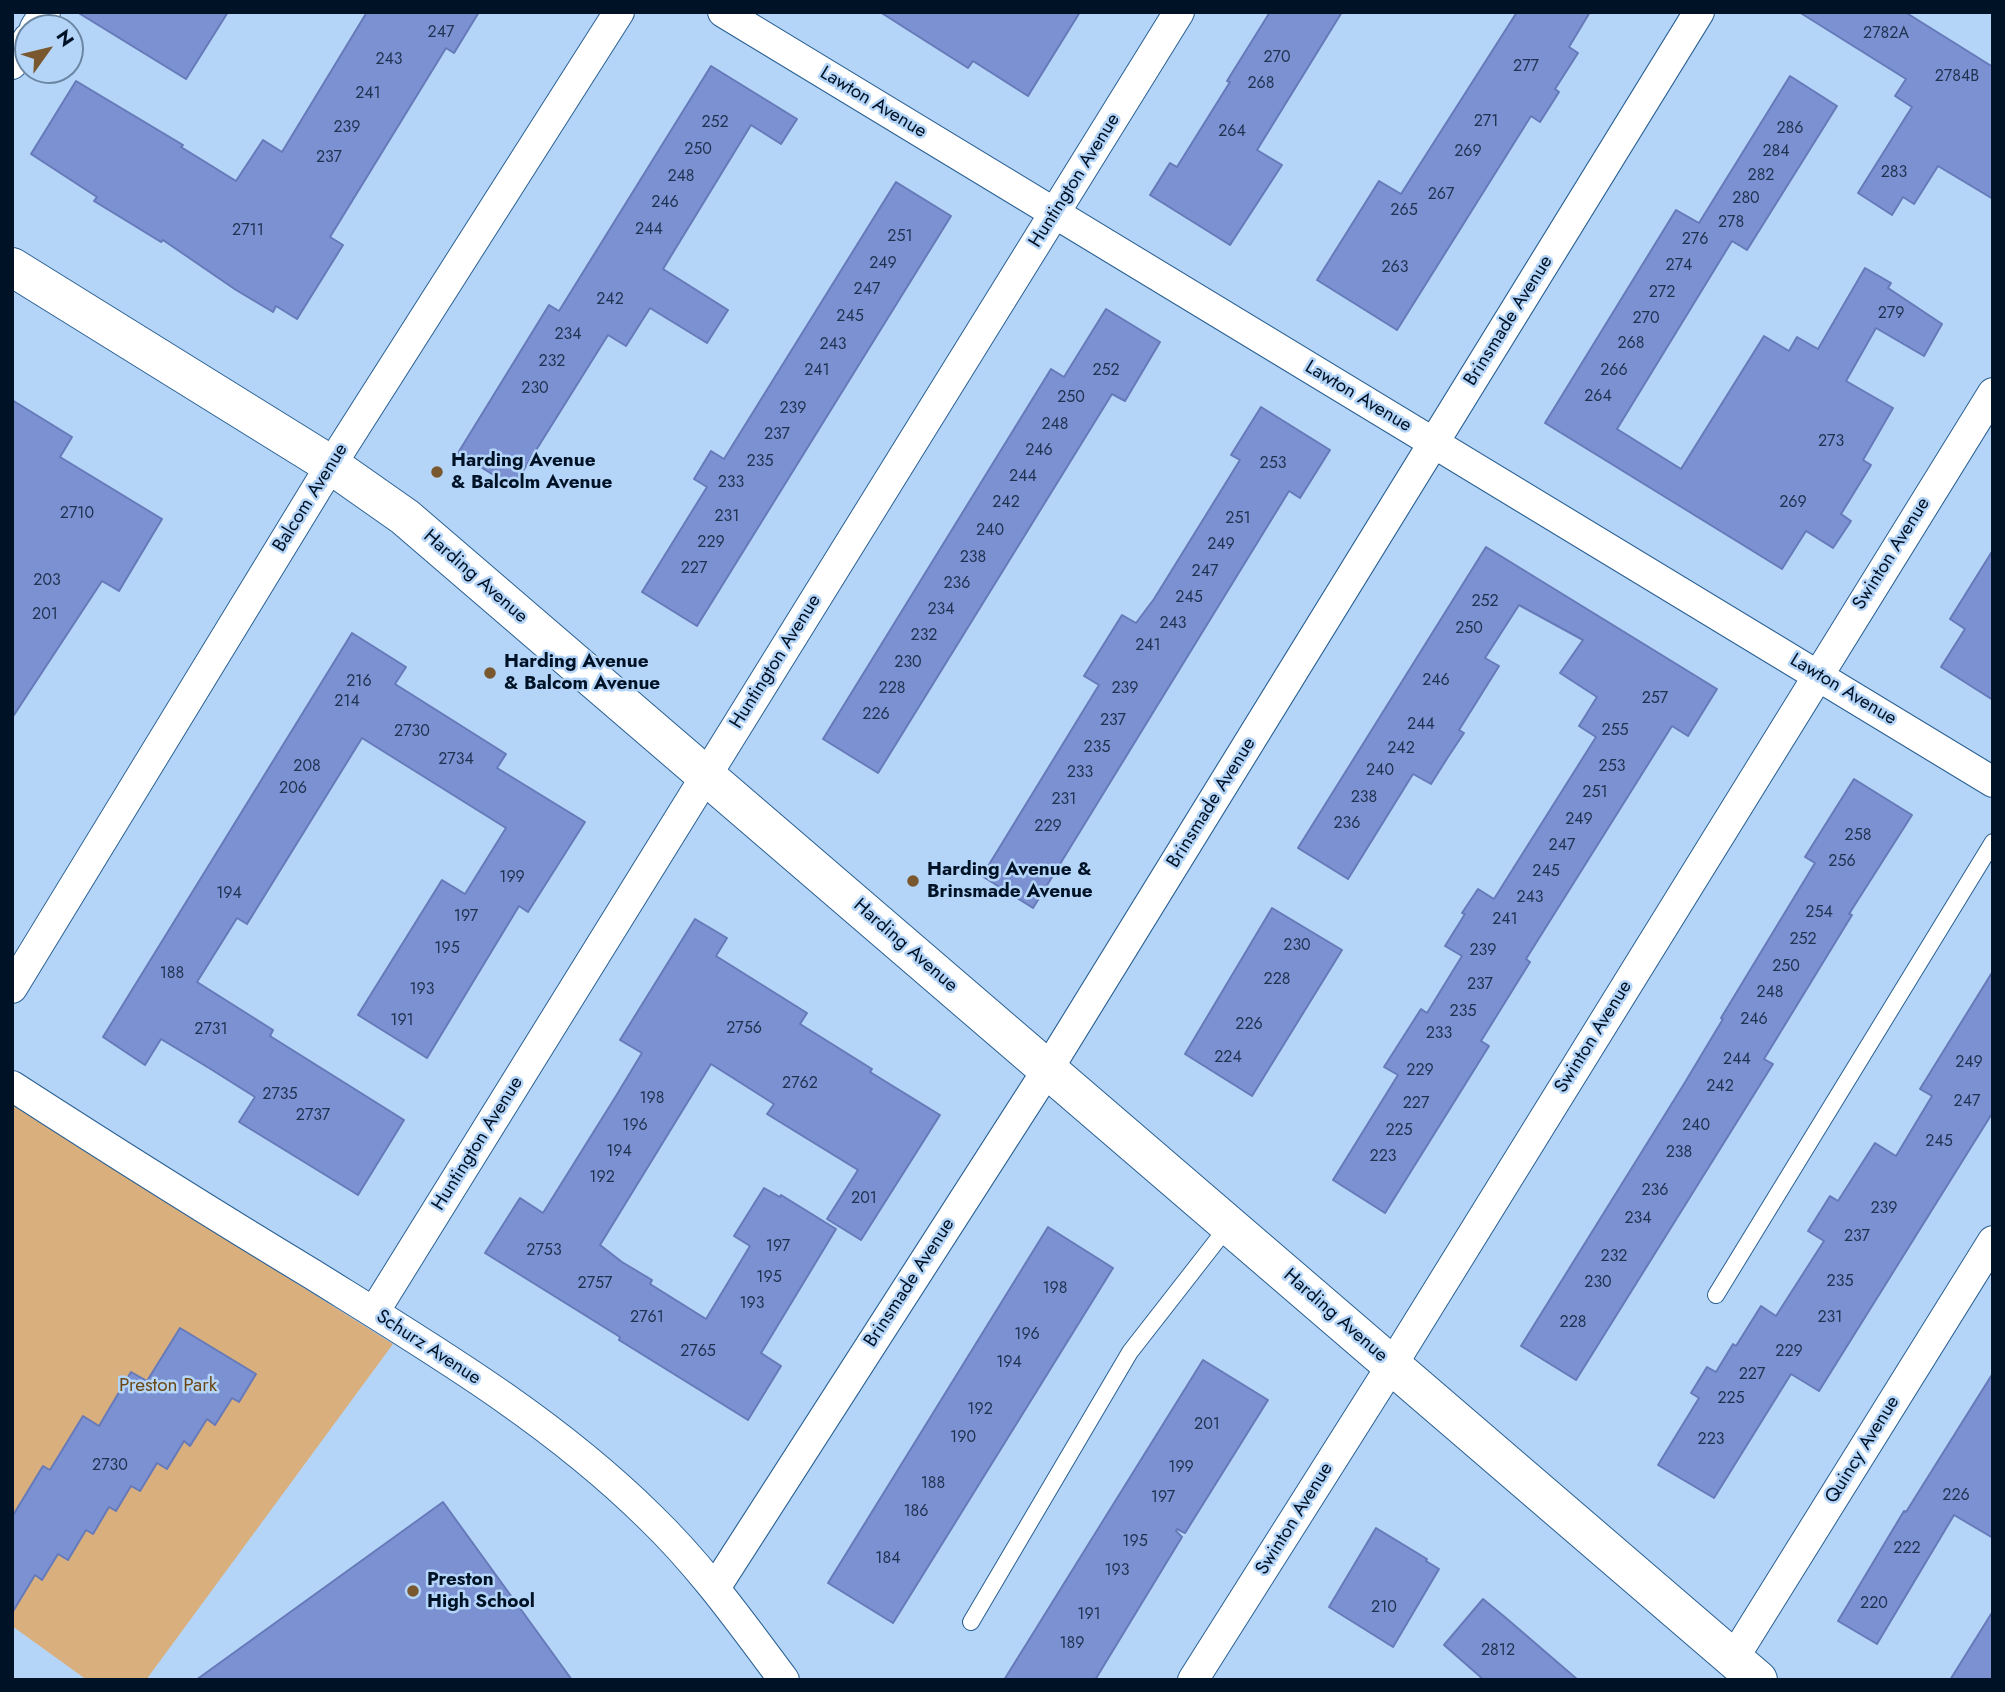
<!DOCTYPE html>
<style>
body{margin:0}
#map{position:relative;width:2005px;height:1692px;overflow:hidden;background:#b4d5f8;font-family:Jost,sans-serif}
canvas{display:block}
.frame{position:absolute;inset:0;border:14px solid #001226;pointer-events:none}
.north{position:absolute;left:14px;top:14px;width:70px;height:70px;box-sizing:border-box;background:#b4d5f8;border:2px solid #6c87a4;border-radius:50%;rotate:56deg;font-size:19px;font-weight:700;line-height:28px;text-align:center;color:#001226}
.north::after{content:'';display:block;margin:auto;width:24px;height:32px;background:#79572f;clip-path:polygon(50% 0,100% 100%,50% 72%,0 100%)}
</style>
<div id="map">
<canvas width="2005" height="1692"></canvas>
<div class="frame"></div>
<div class="north">N</div>
</div>
<script>
const context = document.querySelector('canvas').getContext('2d');
context.lineJoin = 'round';
function fill(path, color) {
  context.fillStyle = color;
  context.fill(path, 'evenodd');
}
function trace(path, color, width, dash) {
  context.strokeStyle = color;
  context.lineWidth = width;
  context.lineCap = dash ? 'butt' : 'round';
  context.setLineDash(dash || []);
  context.stroke(path);
}
function label(font, color, halo, rows, align = 'center') {
  context.font = font + ' Jost,sans-serif';
  context.lineWidth = 5;
  context.setLineDash([]);
  context.textBaseline = 'middle';
  context.strokeStyle = halo;
  context.fillStyle = color;
  for (const [text, x, y, turn = 0] of rows) {
    context.save();
    context.translate(x, y);
    context.rotate((+turn || 0) * Math.PI / 180);
    context.textAlign = isNaN(turn) ? turn : align;
    if (halo) context.strokeText(text, 0, 0);
    context.fillText(text, 0, 0);
    context.restore();
  }
}
fill(new Path2D(`
 M12,1104l381,240 -247,336h-59l-75,-54z`), '#daaf7e');
const building = new Path2D(`
 M77,12h151l-42,67z
 M367,12h112l-25,41 -8,-5 -116,189 13,8 -46,74 -21,-13 -3,6 -37,-22 -73,-50 -2,2 -67,-41 3,-4 -66,-43 45,-73 107,64 -2,2 55,34 27,-41 19,12z
 M880,12h200l-52,84 -55,-35 -5,7z
 M1270,12h72l-85,138 25,15 -52,80 -80,-50 20,-32 7,4 53,-85 -3,-1z
 M1517,12h73l-21,35 9,6 -23,36 4,3 -19,30 -9,-6 -134,214 -80,-50 62,-99 22,13z
 M1799,12h106l88,55v132l-55,-33 -24,38 -11,-7 -11,18 -34,-22 54,-86 -17,-11 11,-17z
 M711,66l86,53 -16,25 -30,-19 -88,144 65,41 -21,33 -57,-35 -24,38 -18,-11 -95,152 -55,-34 91,-148 10,6z
 M1790,76l47,30 -90,144 -15,-9 -115,188 64,40 83,-133 25,15 8,-14 21,12 47,-81 26,15 -3,5 54,36 -18,32 -48,-28 -30,53 47,27 -30,52 8,5 -30,49 10,7 -18,27 -27,-17 -24,38 -237,-146 131,-213 23,13z
 M896,182l55,34 -254,410 -55,-34 65,-105 -13,-8 17,-28 13,8z
 M1106,309l54,33 -35,59 -13,-7 -234,379 -55,-34 228,-370 13,8z
 M12,400l60,37 -12,20 102,62 -43,72 -17,-10 -90,137z
 M1261,407l69,43 -30,48 -11,-7 -256,417 -51,-32 117,-191 -15,-9 38,-61 14,8 18,-24 86,-139 -9,-5z
 M1486,547l231,142 -29,47 -16,-10 -146,233 4,3 -49,79 8,5 -104,167 -52,-33 65,-105 -14,-8 37,-58 6,4 35,-57 -17,-10 20,-32 -3,-1 16,-24 16,10 102,-162 -17,-11 18,-29 -37,-24 23,-33 -64,-35 -34,53 14,8 -40,64 5,3 -16,24 -17,27 -18,-10 -65,105 -50,-31z
 M1993,550v150l-52,-33 24,-38 -15,-10z
 M352,633l54,34 -11,17 111,70 -9,14 88,54 -57,90 -9,-6 -92,152 -69,-43 84,-135 23,14 41,-66 -144,-90 -115,186 -10,-6 -40,64 76,48 -3,6 134,84 -46,75 -119,-73 16,-25 -46,-29 -48,-29 -16,26 -42,-28z
 M1854,779l58,36 -63,99 3,1 -88,144 9,5 -197,316 -55,-34 163,-262 39,-65 -2,-1 94,-155 -10,-6z
 M1272,908l70,42 -90,146 -67,-42z
 M695,919l32,19 -11,18 91,57 -7,11 72,45 -2,3 70,43 -79,125 -34,-21 31,-49 -91,-56 7,-10 -63,-40 -111,181 22,17 30,18 -2,4 56,35 44,-73 -16,-10 30,-48 16,9 1,-2 55,34 -75,124 20,13 -33,54 -129,-80 1,-3 -135,-84 35,-55 23,15 73,-117 26,-43 -22,-13z
 M1993,971v141l-174,279 -28,-17 -77,124 -56,-33 41,-67 -8,-5 16,-26 9,5 17,-28 3,2 25,-40 15,10 48,-75 -16,-10 22,-35 8,5 37,-58 21,13 36,-60 -12,-7z
 M1048,1227l65,41 -220,355 -65,-40z
 M180,1328l76,46 -17,28 -7,-4 -17,27 -8,-6 -17,27 -6,-5 -17,28 -10,-6 -17,28 -9,-5 -15,25 -7,-4 -16,27 -7,-4 -18,30 -10,-6 -16,26 -7,-5 -23,38v-96l31,-51 7,4 33,-54 16,10 32,-54 16,9z
 M1203,1360l65,40 -83,133 -8,-4 -1,2 6,6 -87,143h-91z
 M1993,1373v165l-39,-23 -77,129 -39,-23 66,-110 2,1z
 M443,1502l129,178h-376z
 M1376,1528l51,31 -1,2 13,8 -46,78 -64,-40z
 M1483,1599l23,19 72,62h-94l-40,-35z
 M1993,1611v69h-43z`);
fill(building, '#7c91d2');
trace(building, '#667ab9', 2);
const service = new Path2D(`
 M1716,1295l277,-453
 M971,1622l159,-270 99,-127`);
const minor = new Path2D(`
 M723,12l1270,770
 M35,28l10,-16
 M12,64l16,-25
 M12,988l319,-523 288,-453
 M12,1086c99,64 199,127 300,188 117,73 239,145 338,243 51,49 92,107 134,163
 M374,1312l805,-1300
 M715,1588l333,-519 651,-1057
 M1733,1659l260,-418
 M1193,1680l199,-315 601,-972`);
const tertiary = new Path2D(`
 M12,267l319,198 74,52 1353,1163`);
trace(service, '#2a6092', 18);
trace(minor, '#2a6092', 32);
trace(tertiary, '#2a6092', 40);
trace(service, '#fff', 16);
trace(minor, '#fff', 30);
trace(tertiary, '#fff', 38);
for (const [x, y, r, color] of [
 [437,472,7,"#79572f"],
 [490,673,7,"#79572f"],
 [913,881,7,"#79572f"],
 [413,1591,7,"#79572f"]
]) {
  const dot = new Path2D();
  dot.arc(x, y, r, 0, 2 * Math.PI);
  context.fillStyle = color;
  context.fill(dot);
  trace(dot, '#b4d5f8', 2.5);
}
label('16px', '#1f3251', null, [
 ["247",441,33],
 ["2782A",1886,34],
 ["270",1277,58],
 ["243",389,60],
 ["277",1526,67],
 ["2784B",1957,77],
 ["268",1261,84],
 ["241",368,94],
 ["271",1486,122],
 ["252",715,123],
 ["239",347,128],
 ["286",1790,129],
 ["264",1232,132],
 ["250",698,150],
 ["269",1468,152],
 ["284",1776,152],
 ["237",329,158],
 ["283",1894,173],
 ["282",1761,176],
 ["248",681,177],
 ["267",1441,195],
 ["280",1746,199],
 ["246",665,203],
 ["265",1404,211],
 ["278",1731,223],
 ["244",649,230],
 ["2711",248,231],
 ["251",900,237],
 ["276",1695,240],
 ["249",883,264],
 ["274",1679,266],
 ["263",1395,268],
 ["247",867,290],
 ["272",1662,293],
 ["242",610,300],
 ["279",1891,314],
 ["245",850,317],
 ["270",1646,319],
 ["234",568,335],
 ["268",1631,344],
 ["243",833,345],
 ["232",552,362],
 ["241",817,371],
 ["252",1106,371],
 ["266",1614,371],
 ["230",535,389],
 ["264",1598,397],
 ["250",1071,398],
 ["239",793,409],
 ["248",1055,425],
 ["237",777,435],
 ["273",1831,442],
 ["246",1039,451],
 ["235",760,462],
 ["253",1273,464],
 ["244",1023,477],
 ["233",731,483],
 ["242",1006,503],
 ["269",1793,503],
 ["2710",77,514],
 ["231",727,517],
 ["251",1238,519],
 ["240",990,531],
 ["229",711,543],
 ["249",1221,545],
 ["238",973,558],
 ["227",694,569],
 ["247",1205,572],
 ["203",47,581],
 ["236",957,584],
 ["245",1189,598],
 ["252",1485,602],
 ["234",941,610],
 ["201",45,615],
 ["243",1173,624],
 ["250",1469,629],
 ["232",924,636],
 ["241",1148,646],
 ["230",908,663],
 ["246",1436,681],
 ["216",359,682],
 ["228",892,689],
 ["239",1125,689],
 ["257",1655,699],
 ["214",347,702],
 ["226",876,715],
 ["237",1113,721],
 ["244",1421,725],
 ["255",1615,731],
 ["2730",412,732],
 ["235",1097,748],
 ["242",1401,749],
 ["2734",456,760],
 ["208",307,767],
 ["253",1612,767],
 ["240",1380,771],
 ["233",1080,773],
 ["206",293,789],
 ["251",1595,793],
 ["238",1364,798],
 ["231",1064,800],
 ["249",1579,820],
 ["236",1347,824],
 ["229",1048,827],
 ["258",1858,836],
 ["247",1562,846],
 ["256",1842,862],
 ["245",1546,872],
 ["199",512,878],
 ["194",229,894],
 ["243",1530,898],
 ["254",1819,913],
 ["197",466,917],
 ["241",1505,920],
 ["252",1803,940],
 ["230",1297,946],
 ["195",447,949],
 ["239",1483,951],
 ["250",1786,967],
 ["188",172,974],
 ["228",1277,980],
 ["237",1480,985],
 ["193",422,990],
 ["248",1770,993],
 ["235",1463,1012],
 ["246",1754,1020],
 ["191",402,1021],
 ["226",1249,1025],
 ["2756",744,1029],
 ["2731",211,1030],
 ["233",1439,1034],
 ["224",1228,1058],
 ["244",1737,1060],
 ["249",1969,1063],
 ["229",1420,1071],
 ["2762",800,1084],
 ["242",1720,1087],
 ["2735",280,1095],
 ["198",652,1099],
 ["247",1967,1102],
 ["227",1416,1104],
 ["2737",313,1116],
 ["196",635,1126],
 ["240",1696,1126],
 ["225",1399,1131],
 ["245",1939,1142],
 ["194",619,1152],
 ["238",1679,1153],
 ["223",1383,1157],
 ["192",602,1178],
 ["236",1655,1191],
 ["201",864,1199],
 ["239",1884,1209],
 ["234",1638,1219],
 ["237",1857,1237],
 ["197",778,1247],
 ["2753",544,1251],
 ["232",1614,1257],
 ["195",769,1278],
 ["235",1840,1282],
 ["230",1598,1283],
 ["2757",595,1284],
 ["198",1055,1289],
 ["193",752,1304],
 ["2761",647,1318],
 ["231",1830,1318],
 ["228",1573,1323],
 ["196",1027,1335],
 ["2765",698,1352],
 ["229",1789,1352],
 ["194",1009,1363],
 ["227",1752,1375],
 ["225",1731,1399],
 ["192",980,1410],
 ["201",1207,1425],
 ["190",963,1438],
 ["223",1711,1440],
 ["2730",110,1466],
 ["199",1181,1468],
 ["188",933,1484],
 ["226",1956,1496],
 ["197",1163,1498],
 ["186",916,1512],
 ["195",1135,1542],
 ["222",1907,1549],
 ["184",888,1559],
 ["193",1117,1571],
 ["220",1874,1604],
 ["210",1384,1608],
 ["191",1089,1615],
 ["189",1072,1644],
 ["2812",1498,1651]
]);
label('19px', '#001226', '#b4d5f8', [
 ["Lawton Avenue",873,103,31],
 ["Huntington Avenue",1075,181,-58],
 ["Brinsmade Avenue",1509,321,-58],
 ["Lawton Avenue",1358,397,31],
 ["Balcom Avenue",311,498,-58],
 ["Swinton Avenue",1892,554,-58],
 ["Harding Avenue",475,577,41],
 ["Huntington Avenue",776,662,-58],
 ["Lawton Avenue",1843,690,31],
 ["Brinsmade Avenue",1212,803,-58],
 ["Harding Avenue",905,946,41],
 ["Swinton Avenue",1594,1037,-58],
 ["Huntington Avenue",478,1144,-58],
 ["Brinsmade Avenue",910,1283,-57],
 ["Harding Avenue",1335,1316,41],
 ["Schurz Avenue",428,1348,33],
 ["Quincy Avenue",1863,1450,-58],
 ["Swinton Avenue",1295,1519,-58]
]);
label('bold 19px', '#001226', '#b4d5f8', [
 ["Harding Avenue",451,461],
 ["& Balcolm Avenue",451,483],
 ["Harding Avenue",504,662],
 ["& Balcom Avenue",504,684],
 ["Harding Avenue &",927,870],
 ["Brinsmade Avenue",927,892],
 ["Preston",427,1580],
 ["High School",427,1602]
], 'left');
label('19px', '#6d4817', '#b4d5f8', [
 ["Preston Park",168,1386]
]);
</script>
